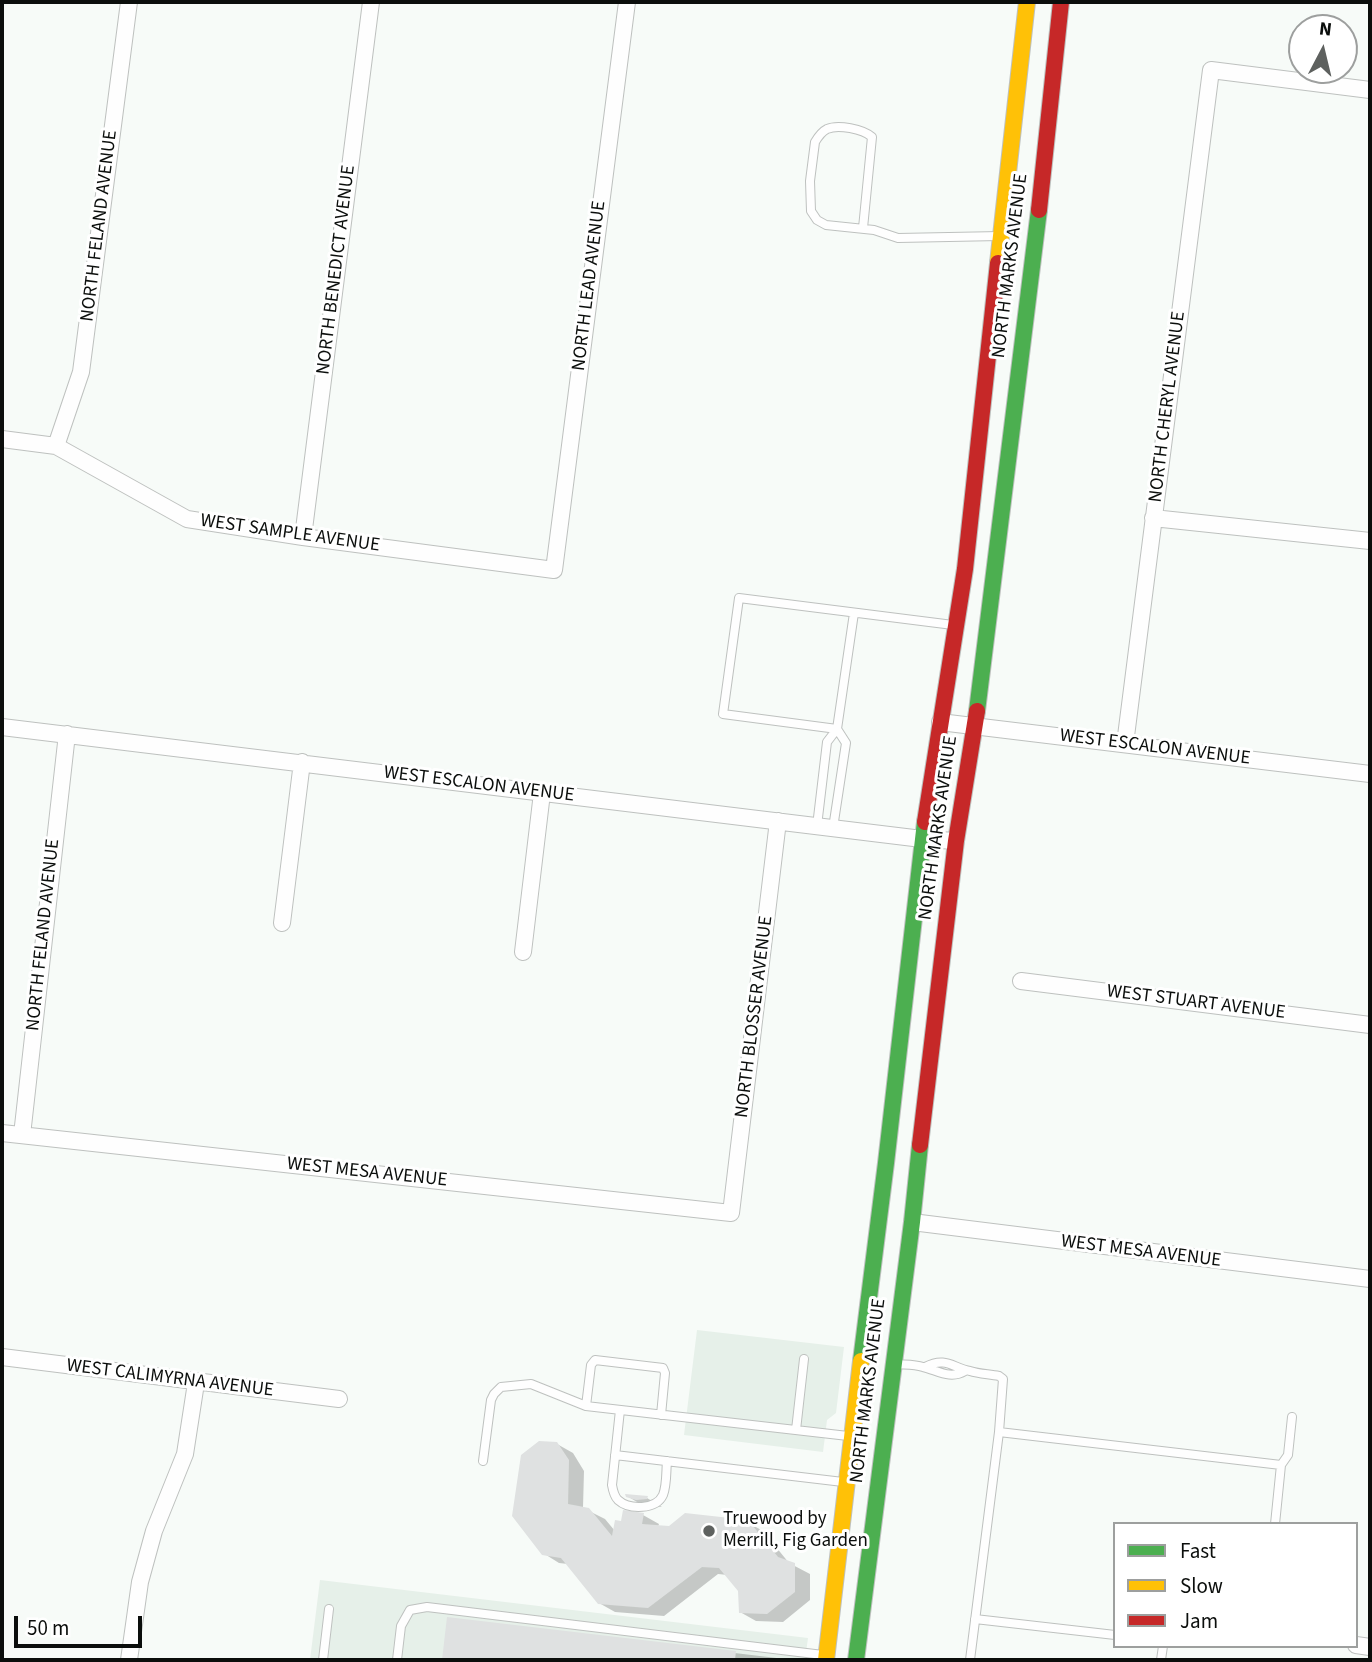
<!DOCTYPE html>
<style>
body{margin:0}
#map{position:relative;width:1372px;height:1662px;overflow:hidden;background:#f7fbf8;font-family:"Source Sans 3",sans-serif}
canvas{display:block}
.frame{position:absolute;inset:0;border:4px solid #0b0e0c;pointer-events:none}
.legend{position:absolute;left:1113px;top:1522px;width:245px;height:126px;box-sizing:border-box;background:#fff;border:2px solid #9d9f9e;margin:0;padding:9px 12px;list-style:none;font-size:21px;color:#0b0e0c}
.legend li{display:flex;align-items:center;gap:14px;height:35px}
.legend b{width:35px;border:2px solid #9d9f9e}
.north{position:absolute;left:1288px;top:14px;width:70px;height:70px;box-sizing:border-box;background:#fff;border:2px solid #9d9f9e;border-radius:50%;rotate:7deg;font-size:19px;font-weight:700;line-height:28px;text-align:center;color:#0b0e0c}
.north::after{content:'';display:block;margin:auto;width:24px;height:32px;background:#5e615f;clip-path:polygon(50% 0,100% 100%,50% 72%,0 100%)}
.scale{position:absolute;left:14px;top:1616px;width:128px;height:32px;box-sizing:border-box;border:4px solid #0b0e0c;border-top:0;padding-left:9px;font-size:21px;line-height:24px;white-space:nowrap;color:#0b0e0c;-webkit-text-stroke:5px #fff;paint-order:stroke}
</style>
<div id="map">
<canvas width="1372" height="1662"></canvas>
<div class="frame"></div>
<ul class="legend">
<li><b style="height:9px;background:#4caf50"></b>Fast</li>
<li><b style="height:9px;background:#ffc107"></b>Slow</li>
<li><b style="height:9px;background:#c62828"></b>Jam</li>
</ul>
<div class="north">N</div>
<div class="scale">50 m</div>
</div>
<script>
const context = document.querySelector('canvas').getContext('2d');
context.lineJoin = 'round';
function fill(path, color) {
  context.fillStyle = color;
  context.fill(path, 'evenodd');
}
function trace(path, color, width, dash) {
  context.strokeStyle = color;
  context.lineWidth = width;
  context.lineCap = dash ? 'butt' : 'round';
  context.setLineDash(dash || []);
  context.stroke(path);
}
function label(font, color, halo, rows, align = 'center') {
  context.font = font + ' "Source Sans 3",sans-serif';
  context.lineWidth = 6;
  context.setLineDash([]);
  context.textBaseline = 'middle';
  context.strokeStyle = halo;
  context.fillStyle = color;
  for (const [text, x, y, turn = 0] of rows) {
    context.save();
    context.translate(x, y);
    context.rotate((+turn || 0) * Math.PI / 180);
    context.textAlign = isNaN(turn) ? turn : align;
    if (halo) context.strokeText(text, 0, 0);
    context.fillText(text, 0, 0);
    context.restore();
  }
}
fill(new Path2D(`
 M697,1330l147,17 -8,66 -9,7 -4,32 -139,-17z
 M320,1580l488,58 -3,22h-495z`), '#e6f0e9');
fill(new Path2D(`
 M557,1444l16,9 11,18 -1,37 22,11 10,12 7,-8 21,-8 16,9 -1,3 89,-5 16,9 26,32 21,11v26l-27,22 -27,-1 -16,-9v-22l-12,-15 -10,-1 -54,42 -49,-4 -16,-9 -31,-39 -9,-1 -16,-10z
 M627,1496l20,2 15,9 -20,-2z
 M449,1619l336,40 2,1h-343z
 M406,1658l26,2h-27z`), '#0003');
fill(new Path2D(`
 M539,1441l18,1 12,18 -1,44 21,4 23,28 3,-16 6,1 2,-11 21,3 -2,11 27,2 16,-13 63,7 30,37 17,6v29l-28,22 -28,-1 -1,-22 -19,-23 -17,-1 -54,41 -50,-4 -37,-46 -19,-3 -30,-39 9,-61z
 M625,1494l23,2 -1,3 -11,1 -10,-3z
 M447,1617l289,34 -1,9h-293z`), '#dfe1e1');
const lane = new Path2D(`
 M863,228l9,-91c-9,-8 -34,-13 -45,-8 -6,3 -9,8 -12,13l-5,39 1,30 6,9 9,5 48,5 24,8 102,-2
 M854,613l-17,116 -114,-15 16,-116 214,27
 M817,826l10,-84 10,-13 9,14 -13,85
 M894,1364c10,1 20,0 29,3 14,3 27,13 42,4
 M925,1367c21,-11 28,1 45,4 9,3 19,3 29,5l4,3 -4,53
 M586,1406l5,-41 4,-5 68,8 2,5 -4,42
 M620,1410l-8,75c1,6 2,11 6,15 11,10 38,10 45,-5 4,-10 3,-24 4,-34
 M796,1430l8,-71
 M615,1455l228,27
 M483,1461l8,-61 3,-6 7,-7 30,-3 55,22 262,30
 M1281,1465l7,-10 4,-38
 M975,1619l140,16
 M323,1660l6,-51
 M397,1660l4,-34 9,-16 17,-3 396,48
 M970,1660l29,-228 282,33 -6,59
 M1161,1660l2,-14`);
const street = new Path2D(`
 M2,439l54,7 131,73 116,18 251,33 73,-568
 M56,446l25,-74 48,-370
 M1153,518l217,23
 M303,537l68,-535
 M940,722l430,52
 M2,727l920,112 34,2
 M1125,744l86,-674 159,20
 M282,923l20,-161
 M523,952l19,-159
 M1021,981l349,44
 M2,1133l729,80 47,-392
 M22,1135l45,-401
 M912,1222l458,57
 M2,1357l337,42
 M1356,1645l14,2
 M129,1660l11,-78 14,-51 31,-77 11,-71`);
const fast = new Path2D(`
 M977,711l62,-501
 M861,1361l25,-198 39,-341
 M856,1660l56,-438 8,-77`);
const slow = new Path2D(`
 M998,263l29,-261
 M826,1660l35,-299`);
const jam = new Path2D(`
 M1039,210l22,-208
 M925,822l40,-253 33,-306
 M920,1145l36,-304 21,-130`);
trace(lane, '#bec1bf', 10);
trace(street, '#bec1bf', 18);
trace(fast, '#bec1bf', 18);
trace(slow, '#bec1bf', 18);
trace(jam, '#bec1bf', 18);
trace(lane, '#fefefe', 8);
trace(street, '#fefefe', 16);
trace(fast, '#4caf50', 16);
trace(slow, '#ffc107', 16);
trace(jam, '#c62828', 16);
for (const [x, y, r, color] of [
 [709,1531,7,"#5e615f"]
]) {
  const dot = new Path2D();
  dot.arc(x, y, r, 0, 2 * Math.PI);
  context.fillStyle = color;
  context.fill(dot);
  trace(dot, '#fff', 2.5);
}
label('19px', '#0b0e0c', '#fff', [
 ["NORTH FELAND AVENUE",100,226,-83],
 ["NORTH MARKS AVENUE",1011,266,-83],
 ["NORTH BENEDICT AVENUE",337,270,-83],
 ["NORTH LEAD AVENUE",590,286,-83],
 ["NORTH CHERYL AVENUE",1168,407,-83],
 ["WEST SAMPLE AVENUE",290,534,8],
 ["WEST ESCALON AVENUE",1155,748,7],
 ["WEST ESCALON AVENUE",479,785,7],
 ["NORTH MARKS AVENUE",939,828,-82],
 ["NORTH FELAND AVENUE",44,935,-84],
 ["WEST STUART AVENUE",1196,1003,7],
 ["NORTH BLOSSER AVENUE",755,1017,-83],
 ["WEST MESA AVENUE",367,1173,6],
 ["WEST MESA AVENUE",1141,1252,7],
 ["WEST CALIMYRNA AVENUE",170,1379,7],
 ["NORTH MARKS AVENUE",869,1391,-83]
]);
label('19px', '#0b0e0c', '#fff', [
 ["Truewood by",723,1520],
 ["Merrill, Fig Garden",723,1542]
], 'left');
</script>
